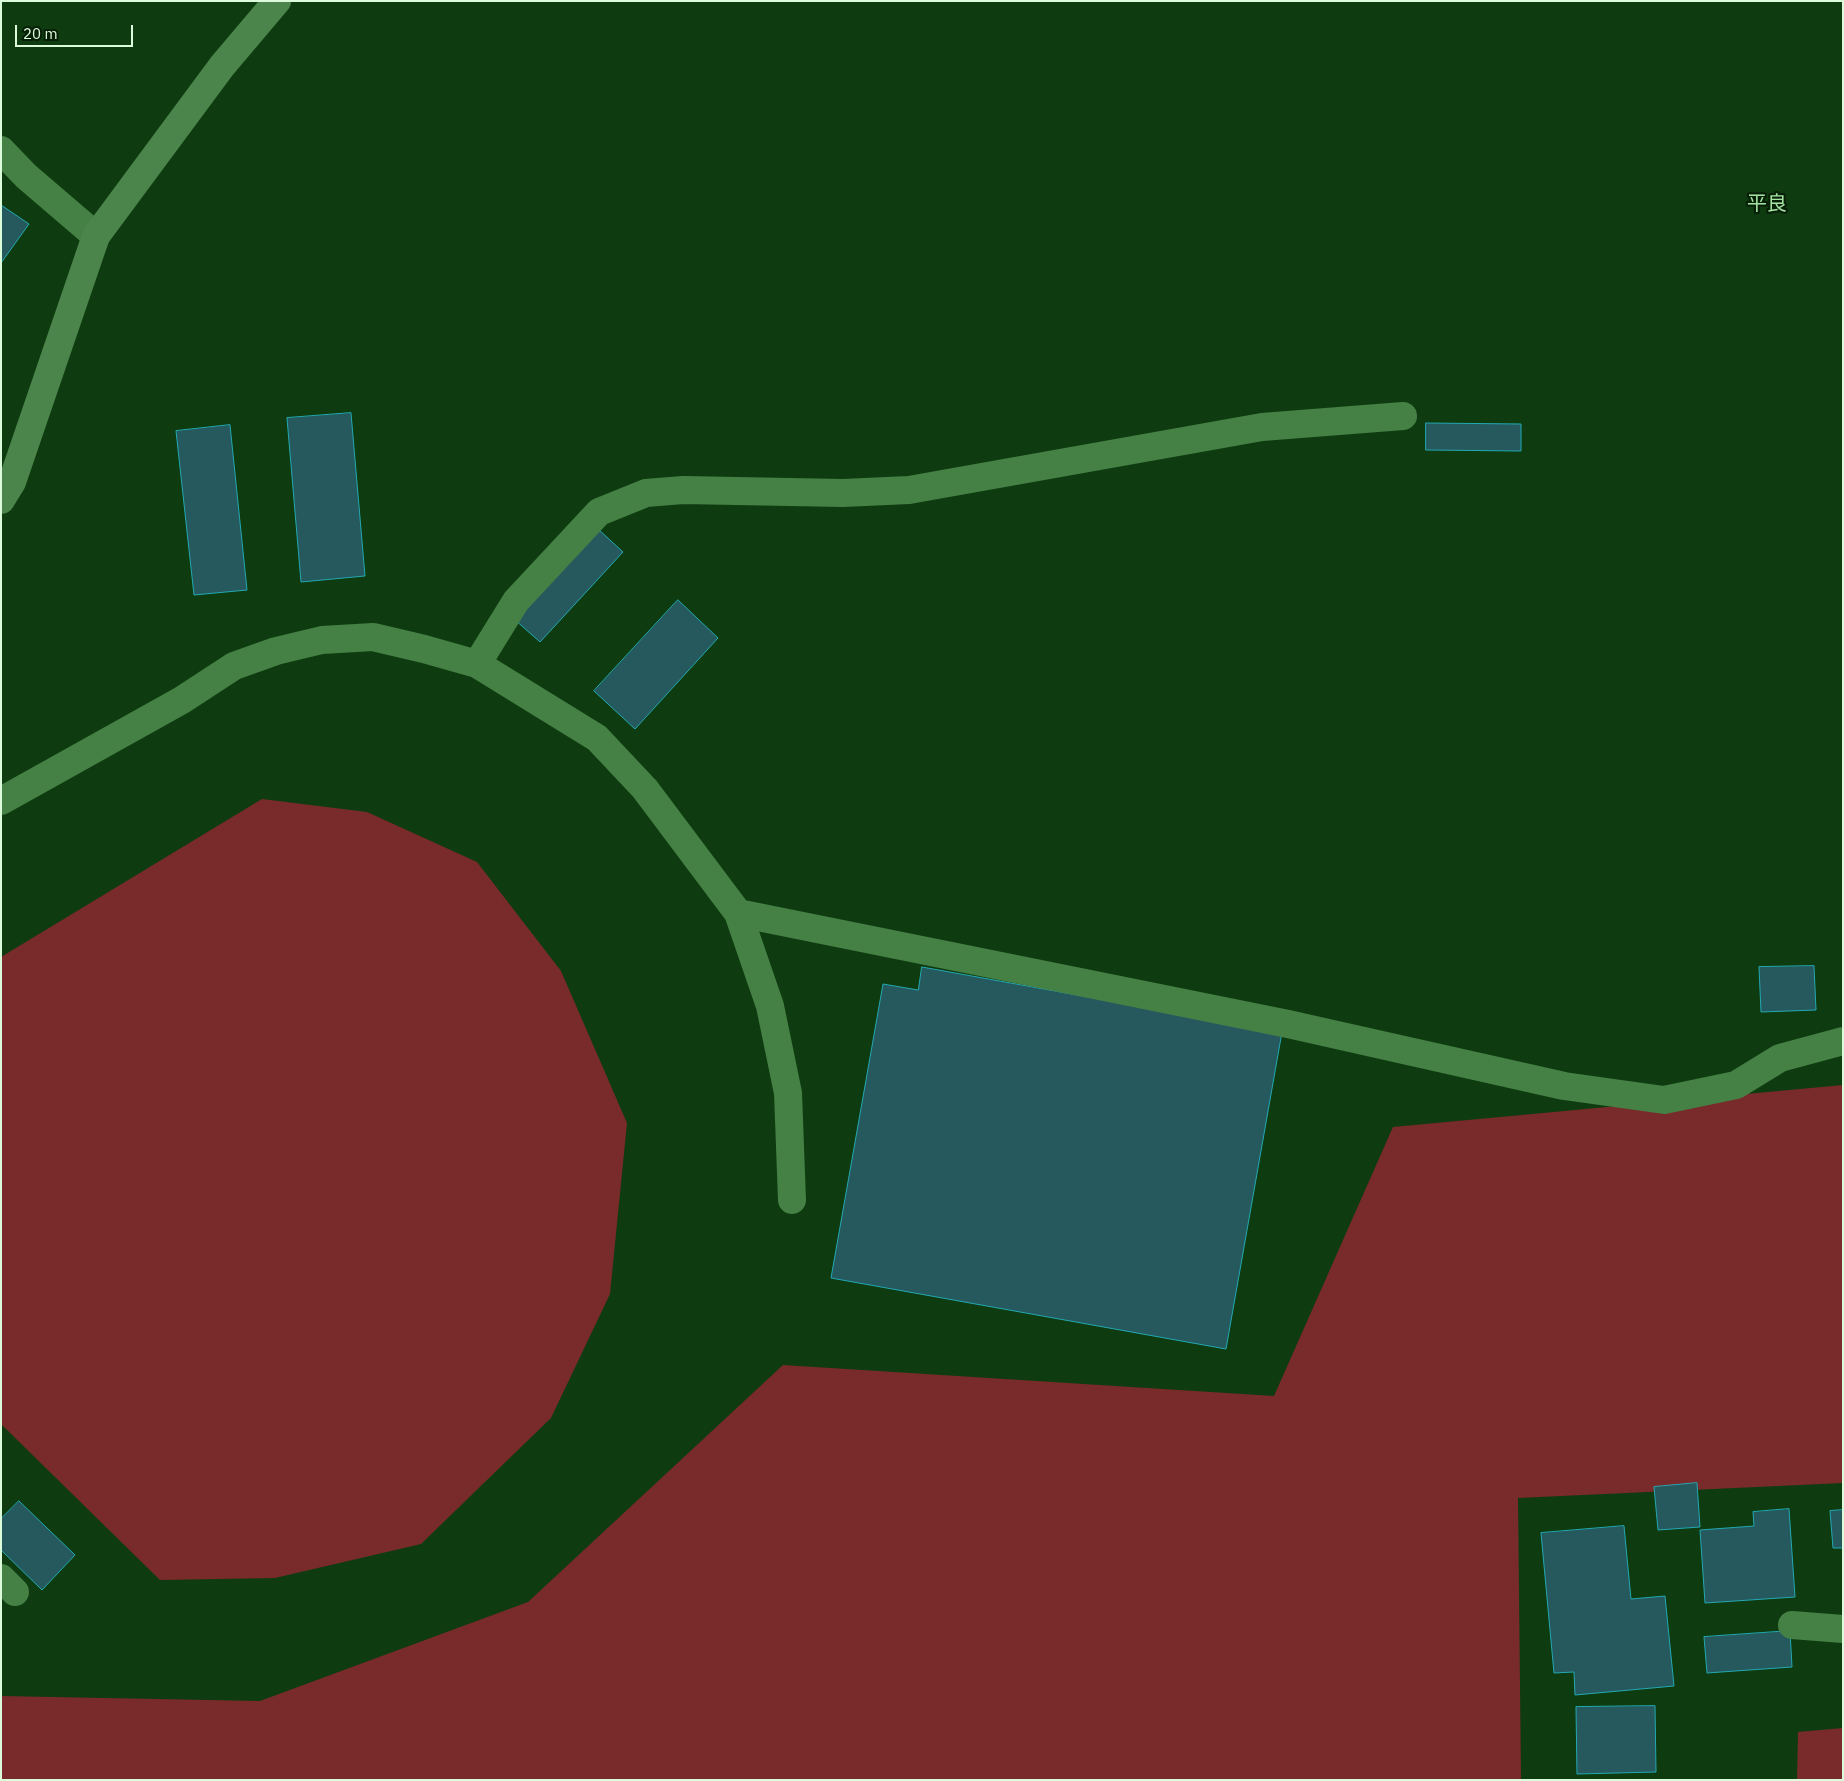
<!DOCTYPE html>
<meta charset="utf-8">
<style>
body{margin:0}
#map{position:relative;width:1844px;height:1781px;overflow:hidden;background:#0e3c10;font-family:"IBM Plex Sans",sans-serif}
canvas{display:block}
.frame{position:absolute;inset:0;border:2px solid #dcfbda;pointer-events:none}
.scale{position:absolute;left:15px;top:25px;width:118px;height:22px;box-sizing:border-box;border:2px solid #dcfbda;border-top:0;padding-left:6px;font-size:15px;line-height:18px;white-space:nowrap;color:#dcfbda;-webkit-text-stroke:4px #071f07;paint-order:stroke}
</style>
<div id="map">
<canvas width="1844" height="1781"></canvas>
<div class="frame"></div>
<div class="scale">20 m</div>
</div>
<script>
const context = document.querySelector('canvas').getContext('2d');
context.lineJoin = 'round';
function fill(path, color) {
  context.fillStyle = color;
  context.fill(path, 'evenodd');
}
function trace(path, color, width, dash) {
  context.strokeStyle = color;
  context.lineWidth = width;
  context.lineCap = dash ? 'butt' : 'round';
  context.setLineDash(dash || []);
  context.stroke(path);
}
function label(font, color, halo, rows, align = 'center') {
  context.font = font + ' "IBM Plex Sans","Noto Sans JP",sans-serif';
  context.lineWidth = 4.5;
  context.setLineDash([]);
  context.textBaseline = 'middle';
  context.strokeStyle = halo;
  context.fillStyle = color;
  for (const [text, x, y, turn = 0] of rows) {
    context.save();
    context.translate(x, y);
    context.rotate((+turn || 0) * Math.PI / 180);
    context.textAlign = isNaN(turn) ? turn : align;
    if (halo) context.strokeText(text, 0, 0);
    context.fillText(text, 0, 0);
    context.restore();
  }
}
fill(new Path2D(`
 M262,799l105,13 110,50 84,109 66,152 -17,171 -59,124 -130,126 -146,34 -115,2 -159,-156v-467z
 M1843,1085v398l-325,15 3,282h-1520v-84l259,5 268,-99 255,-237 491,31 119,-269z
 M1843,1728v52h-46l1,-48z`), '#792a2a');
const building = new Path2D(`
 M1,205l28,19 -28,39z
 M351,413l14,163 -64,6 -14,-164z
 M1426,423l95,1v27l-95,-1z
 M230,425l17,165 -53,5 -18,-164z
 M598,529l25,23 -83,90 -26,-23z
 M678,600l40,38 -83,91 -41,-38z
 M1814,966l2,44 -55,2 -2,-45z
 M922,967l360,65 -56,317 -395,-71 52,-294 35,6z
 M1697,1483l3,44 -42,3 -4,-43z
 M19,1501l56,54 -33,35 -41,-40v-31z
 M1789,1509l6,88 -90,6 -5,-73 54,-4 -1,-14z
 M1843,1510v38h-10l-3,-37z
 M1624,1526l7,73 34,-3 9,90 -99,9 -1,-23 -20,1 -13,-140z
 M1790,1631l2,36 -85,6 -3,-36z
 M1655,1706l1,66 -79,2 -1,-67z`);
fill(building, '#26595e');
trace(building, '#23a8b3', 1);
trace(new Path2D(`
 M1,150l25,26 70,60
 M477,664l39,-63 83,-89 47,-19 37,-3 160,3 66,-3 353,-63 141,-11
 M1,801l181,-101 52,-34 42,-15 46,-11 51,-3 51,12 53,15 120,74 48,51 93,124 32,93 18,87 4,107
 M738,913l550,111 276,62 100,14 72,-15 44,-27 63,-17
 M1,1578l14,14
 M1792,1625l51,4`), '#458045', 28);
trace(new Path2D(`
 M1,500l11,-18 84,-246 126,-170 55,-65`), '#4b854b', 28);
label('20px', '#a5e3a3', '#071f07', [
 ["平良",1767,204]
]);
</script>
